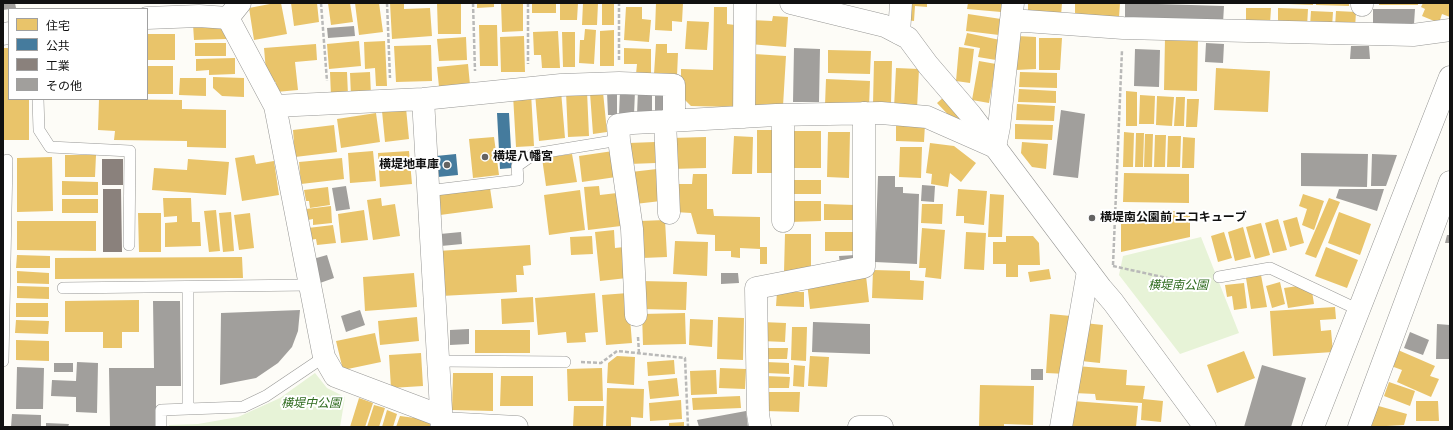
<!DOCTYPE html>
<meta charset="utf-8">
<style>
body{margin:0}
#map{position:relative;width:1453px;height:430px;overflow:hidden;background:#fdfcf7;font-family:Merriweather,"Noto Sans JP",serif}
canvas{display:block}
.frame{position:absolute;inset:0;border:4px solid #111;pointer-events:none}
.legend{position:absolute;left:8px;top:8px;width:140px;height:92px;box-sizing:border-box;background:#fff;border:1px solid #a0a0a0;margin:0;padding:5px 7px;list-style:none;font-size:12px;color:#111}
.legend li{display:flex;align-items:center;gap:8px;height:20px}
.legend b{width:20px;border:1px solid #a0a0a0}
</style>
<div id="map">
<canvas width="1453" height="430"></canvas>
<div class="frame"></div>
<ul class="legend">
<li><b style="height:11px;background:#e9c46a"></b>住宅</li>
<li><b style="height:11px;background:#457b9d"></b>公共</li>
<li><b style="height:11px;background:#8a817c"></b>工業</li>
<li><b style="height:11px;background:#a19f9c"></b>その他</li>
</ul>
</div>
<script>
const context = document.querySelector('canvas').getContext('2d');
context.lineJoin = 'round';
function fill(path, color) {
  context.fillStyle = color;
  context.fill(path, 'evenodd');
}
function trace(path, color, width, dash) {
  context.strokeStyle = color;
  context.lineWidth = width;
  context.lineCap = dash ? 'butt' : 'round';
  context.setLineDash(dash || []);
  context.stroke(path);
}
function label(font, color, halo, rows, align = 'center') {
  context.font = font + ' Merriweather,"Noto Sans JP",serif';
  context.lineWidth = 4;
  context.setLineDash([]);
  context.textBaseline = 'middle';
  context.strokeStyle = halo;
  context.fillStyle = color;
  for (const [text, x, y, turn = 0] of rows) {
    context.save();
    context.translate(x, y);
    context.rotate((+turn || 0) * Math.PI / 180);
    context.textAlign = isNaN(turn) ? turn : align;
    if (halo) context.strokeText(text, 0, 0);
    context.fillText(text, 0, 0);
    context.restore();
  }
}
fill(new Path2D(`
 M1201,237l38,96 -59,21 -61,-79 4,-19z
 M315,373l12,15 18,9 -5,30h-171v-2l29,-1 40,-7 42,-19z`), '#e7f3d7');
fill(new Path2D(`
 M275,3h6l6,31 -33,6 -5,-32z
 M291,3h26l2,19 -25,4z
 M328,3h22l3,19 -22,3z
 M355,3h24l4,29 -24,3z
 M390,3h14v6l26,-1 2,28 -40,3z
 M437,3h24v31h-23z
 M477,3h17v4l-17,1z
 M501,3h22v28l-21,1z
 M532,3h24v10h-24z
 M560,3h18l-1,17h-17z
 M583,3h15l-1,22h-15z
 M602,3h12v22h-12z
 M656,3h27l-1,19 -10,-1v10l-17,-1z
 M907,3h20v4l-12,-1 -1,15 -8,-1z
 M968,3h34l-1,9 -34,-3z
 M1028,3h34l-1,13 -33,-2z
 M1075,3h45l-1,14 -44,-2z
 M1288,3h25v2l-25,-1z
 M1316,3h33v3l-33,-1z
 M1379,3h39v2h-39z
 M1423,3h27v14l-8,-3 -3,9 -17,-7 3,-7 -4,-2z
 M626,7h16v12l9,1 -2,22 -25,-2z
 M714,7h13v17l8,1 -2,82 -42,-1 -10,-10v-27l32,1z
 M1246,8h25l-1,16 -24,-1z
 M1278,8l30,1 -1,18 -29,-1z
 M1311,11l22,1 -1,15 -22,-1z
 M1336,11l20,1 -1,16 -20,-1z
 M968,14l33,5 -2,16 -33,-4z
 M773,16l15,1 -2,30 -37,-3 2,-24 21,1z
 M687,21l22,1 -2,28 -22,-1z
 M226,23v16l-32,1 -1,-16z
 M479,25h18l1,41h-18z
 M585,29l11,1 -2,34 -15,-1 1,-23h4z
 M614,30v36h-14v-35z
 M558,31l2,37h-18l-1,-13h-7l-1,-23z
 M562,32h13v35h-12z
 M967,33l33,7 -4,20 -18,-3 2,-9 -16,-3z
 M147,34h28v26h-28z
 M524,36l1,36h-24l-1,-35z
 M1017,36l19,1v32l-20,1z
 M466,37l1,23 -28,1 -2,-22z
 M1039,38h23l-2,32h-21z
 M1165,38h33l-1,53 -33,-1z
 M359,41l2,25 -32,3 -2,-25z
 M385,41l2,45h-11l-1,-18 -10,1 -1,-27z
 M195,43h31v13h-31z
 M316,44l1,16 -22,2 3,28 -22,2v-10l-9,1 -3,-35z
 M656,44h11v9h11l-1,23 -23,-2z
 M431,45l1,36 -36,1 -2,-36z
 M959,47l15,2 -4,34 -14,-2z
 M3,48h6v51h20v41h-26z
 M624,48l27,1v26l-15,-1 1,-10h-13z
 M828,50l43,1 -1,23 -42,-1z
 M754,54l32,2 -3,50 -32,-1z
 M235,58v16l-26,1v-5l-13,1v-12z
 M874,61h18l-1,43h-18z
 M979,61l17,3 -7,39 -17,-3z
 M468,64l2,21 -31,2 -2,-20z
 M147,66h26v28h-26z
 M896,68l23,1 -2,40 -23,-1z
 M1216,68l54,3 -2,41 -54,-2z
 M330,72h17l1,23 -17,1z
 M370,72l1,23 -20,1 -1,-23z
 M1020,72l37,1v15l-38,-1z
 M213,77l31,1v19l-22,-1 -9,-8z
 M180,78h26v18l-27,-1z
 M826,79l44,2 -1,26 -44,-2z
 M1019,89l37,2v12l-38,-1z
 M561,91l4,47 -26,3 -4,-48z
 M587,91l2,45 -21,1 -2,-45z
 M1126,91l11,1v34h-11z
 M603,92l4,40 -14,2 -3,-41z
 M531,93l3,53 -18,1 -3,-52z
 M1140,95l15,1 -1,28h-15z
 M945,96l20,21 -8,7 -20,-21z
 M1157,96l17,1 -2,29 -16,-1z
 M1176,97h9l-1,29h-10z
 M99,99l83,1v9l44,1v38l-39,-1v-6l-73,-1 1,-9 -17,-1z
 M1187,99h12l-2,28h-11z
 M1017,104l38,2 -1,15 -38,-1z
 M406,108l3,31 -24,3 -3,-31z
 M376,113l4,29 -39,6 -4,-29z
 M896,123l29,1 -1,18 -28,-1z
 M1015,124l38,1 -1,15 -37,-1z
 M334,125l3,27 -42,5 -2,-27z
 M757,130h22v43h-22z
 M789,131h32v37h-33z
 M828,132h22l-1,46 -22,-1z
 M1124,132l10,1 -1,34h-10z
 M1136,133h8l-1,34h-8z
 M1145,134h8l-1,33h-8z
 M1155,135h11l-1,32h-11z
 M734,136l19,1 -1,37h-20z
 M1168,136h13l-1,31h-13z
 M494,137l5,38 -26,3 -4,-39z
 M706,137v31l-35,1v-31z
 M1183,137l12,1 -1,30h-12z
 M655,142l1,21 -27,1v-21z
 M1022,142l26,2 -2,25 -14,-2 -11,-14z
 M930,143l24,3 22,17 -15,19 -11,-9 -2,14 -17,-3 1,-10 -6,-1z
 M900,147h22l-1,31 -22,-1z
 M373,151l3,30 -26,2 -2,-30z
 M409,151l3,33 -32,3 -2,-34z
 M613,151l3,26 -34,5 -3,-26z
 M572,154l5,28 -31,4 -4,-28z
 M65,155h31l-1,22h-30z
 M254,155l2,9 18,-3 5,34 -37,6 -7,-43z
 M52,157l1,54 -36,1v-54z
 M342,158l2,21 -43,5 -2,-22z
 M188,159l41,3 -3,33 -74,-5 2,-22 33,2z
 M657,169l4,32 -26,3 -4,-32z
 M1124,173l65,1v29l-66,-1z
 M693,174h14v35h6l1,7 46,1v30h7v17h-7v-15l-20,-1v10l-9,-1v-6h-16v-16l-18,-1 -6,-21 -16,-1v-28h17z
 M789,180h32v14h-32z
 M62,181l36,1v13h-36z
 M599,186l1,9 17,-2 4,33 -33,4 -4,-43z
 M328,187l2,18 -20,3 -1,-7h-3l-2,-11z
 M490,188l3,20 -53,7 -2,-20z
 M958,189l29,2 -3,34 -20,-2v-7h-8z
 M580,190l5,40 -36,5 -5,-40z
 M990,194l14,1 -2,42h-14z
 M1303,194l21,7 -10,29 -12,-5 5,-16 -8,-3z
 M163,198h28l1,24h8l1,24 -36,1v-24l12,-1v-6l-13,1z
 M381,198l1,8 13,-2 5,32 -27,4 -6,-40z
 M1329,198l11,4 -24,56 -11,-4z
 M62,199h36v14h-36z
 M790,201h31v20l-31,1z
 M824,204l31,1 1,15h-32z
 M922,204h21l-1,20 -21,-1z
 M331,206l1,17 -19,2v-6l-5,1 -2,-11z
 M216,210l4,41 -11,1 -5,-41z
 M364,210l4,30 -27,3 -3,-29z
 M1121,211h69v26l-69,15z
 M231,212l3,39 -11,1 -4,-39z
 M1339,212l32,12 -11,31 -32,-12z
 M138,213h23v39h-22z
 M250,213l4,35 -15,2 -5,-35z
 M1297,217l7,26 -14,4 -7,-26z
 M1278,219l9,31 -14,3 -8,-30z
 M665,220l2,37 -25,1 -2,-37z
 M17,221h79v30l-79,-1z
 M1261,223l9,32 -15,4 -9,-32z
 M333,225l3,18 -19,2 -1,-6 -6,1 -2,-12z
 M1243,227l8,30 -16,4 -7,-29z
 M922,228l23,2 -4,49 -16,-2 1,-9h-7z
 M614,230l1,18 9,-1 3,31 -27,3 -5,-49z
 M825,232h31l1,19h-32z
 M966,232l20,1 -2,37 -20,-1z
 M1224,232l8,26 -14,4 -7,-26z
 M785,234h26v38h-27z
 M592,236l1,18 -22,1 -1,-18z
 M1006,236h27l6,7 1,22h-22v12h-12v-13h-13v-22h13z
 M675,241l33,1 -1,34 -34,-2z
 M530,245l1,20 -8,1 1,9h-8l1,17 -76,4 -3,-45z
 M1326,247l32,13 -11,28 -32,-12z
 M17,255l33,1v12h-34z
 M242,257l1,21 -188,1v-21z
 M1049,269l2,10 -21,3 -2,-10z
 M873,270l37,1v9l14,1 -1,19 -51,-2z
 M17,271l32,2v11l-32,-1z
 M414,273l3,34 -52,4 -2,-34z
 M1261,275l6,32 -16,2 -5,-31z
 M866,276l3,26 -59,7 -3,-27z
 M641,281l46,1 -1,28 -46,-1z
 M1280,282l5,22 -13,4 -6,-22z
 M1244,283l3,25 -13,2 -2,-14 -5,1 -2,-12z
 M17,286l32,1v12l-32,-1z
 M1298,286l14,5 2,13 -26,4 -4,-20z
 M777,292h27v15l-28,-1z
 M595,293l3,39 -13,1 1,9 -19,1 -1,-11 -28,3 -3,-37z
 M628,293l4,50 -26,2 -4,-50z
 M533,297l1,25 -32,2 -1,-25z
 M139,300v32h-17v16h-19v-16h-38v-31z
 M16,303h32v14h-32z
 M1335,307l1,12 -16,1 1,11 10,-1 2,22 -60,4 -3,-45z
 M685,313l1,31 -43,1 -1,-31z
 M1050,314l21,2 -4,58 -21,-1z
 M417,317l2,24 -39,4 -2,-24z
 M718,317l26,1 -1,42 -26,-1z
 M690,319l23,1 -1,27 -23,-2z
 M16,320l33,1 -1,13 -33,-1z
 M762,322l24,1 -1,19 -24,-1z
 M1084,323l19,2 -3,38 -19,-2z
 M792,327h15l-1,34 -15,-1z
 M475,330h55v23h-55z
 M375,333l6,29 -38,8 -7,-29z
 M16,340l33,1v20l-33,-1z
 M765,348h23l-1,11h-23z
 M1398,350l37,16 -5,10 9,3 -8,18 -34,-15 5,-12 -11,-4z
 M1244,351l11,27 -38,15 -10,-28z
 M421,353l2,33 -32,2 -2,-33z
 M617,356l18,1 -1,28 -27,-2 1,-20z
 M810,356l19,1 -2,30 -19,-1z
 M674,360l1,14 -27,2 -1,-14z
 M766,362l23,1v11l-23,-1z
 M794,365l11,1 -1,21 -11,-1z
 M1076,366l51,4 -1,15 19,1 -2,13 20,2 -2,21 -20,-2 1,-17 -46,-3 -1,-6 -21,-1z
 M602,368l1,33h-35l-1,-32z
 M720,368l26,1 -1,20 -26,-1z
 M716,370l1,24 -26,1 -1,-24z
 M453,373h40v38l-41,-1z
 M501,376h32v30h-33z
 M765,376l25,1 -1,11h-24z
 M677,378l2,18 -29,3 -2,-18z
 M1389,382l26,9 -5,15 -26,-10z
 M980,385l54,1 -1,39 -29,-1v3h-25z
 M607,388l37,1 -1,29 -12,-1v10h-25z
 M765,392h35l-1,20 -34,-1z
 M740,396l1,12 -48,2 -1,-12z
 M359,398l14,5 -8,24h-15z
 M681,400l1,19 -32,2 -1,-18z
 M1073,401l65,5 -2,21h-65z
 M1416,401h22l1,20h-23z
 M374,405l11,3 -6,19h-12z
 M1375,405l32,9 -3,11 -35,2z
 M574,406h30l-1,21h-30z
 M387,410l10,4 -4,13h-11z
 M400,416l30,4v7h-34z
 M684,422v5h-15v-4z`), '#e9c46a');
fill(new Path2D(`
 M497,113h12l3,55 -12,1z
 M456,154l2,21 -20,2 -2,-21z`), '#457b9d');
fill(new Path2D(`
 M102,159h21v26h-21z
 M103,189h18l1,63h-19z`), '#8a817c');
fill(new Path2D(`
 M3,3h12l1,5 -13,2z
 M1125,3l99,3 -1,17 -98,-3z
 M1373,9h42l-1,15 -41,-1z
 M354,26l1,10 -27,2 -1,-10z
 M1206,43l18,1 -1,19 -18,-1z
 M1351,46h18l1,13h-20z
 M794,48l26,1 -1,53h-26z
 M1135,49l25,1 -1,37 -25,-1z
 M638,90h14v26l-15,-1z
 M620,91h15l-1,24h-15z
 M607,92h10v23h-9z
 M655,96h12v17h-12z
 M1061,110l24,4 -7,64 -25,-3z
 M1301,153l67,1 -1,33 -66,-1z
 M1372,154l25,1 -11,31h-15z
 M878,176h17v11h8v6l16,1 -2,70 -42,-2z
 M922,185l13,1 -1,16 -13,-1z
 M346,186l4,23 -14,2 -4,-23z
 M1339,189h45l-7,22 -41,-13z
 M461,232l1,12 -21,2 -1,-12z
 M1447,235h3v8h-5z
 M327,255l7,23 -14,5 -7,-24z
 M855,255v9l-15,1 -1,-9z
 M721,273h17l1,10 -18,1z
 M153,301h27l1,85h-25v41h-46l-1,-59h45z
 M300,310l-2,21 -6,16 -14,16 -22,15 -36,7 1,-72z
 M360,310l5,15 -19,7 -5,-16z
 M813,322l57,2v30l-58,-2z
 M1437,324l13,1v34h-14z
 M469,329v15l-19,1v-15z
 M1410,332l19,8 -6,15 -19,-7z
 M77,362l21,1 -1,50 -21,-1v-15l-25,-1 1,-16 24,1z
 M54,363h19v9h-19z
 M1262,365l44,13 -15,49h-47z
 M17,367l27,1 -1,41h-27z
 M1031,369h12v11h-12z
 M746,411l2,16h-49l-2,-7z
 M12,414l29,1v12h-30z
 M46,423l23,1 -1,3h-22z`), '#a19f9c');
const service = new Path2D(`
 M38,99l1,31 11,17 80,4 -1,94
 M427,191l91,-11 -1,-14 17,-12 85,-14
 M1219,277l51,-9 89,42
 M63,288l247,-3
 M3,361l4,-201
 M438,361l127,1
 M188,409v-122
 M161,427v-17l82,-3 23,-11 58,-39`);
const minor = new Path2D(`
 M1362,5v-2
 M228,18l47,88 49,251 11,19 106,40
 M1011,20l112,8 290,7 37,-5
 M899,33l2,-30
 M423,99l19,328
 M275,106l148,-7 138,-14 58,-2 55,2v36
 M783,115v106
 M744,117l1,-114
 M665,121l4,92
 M636,315l-4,-86 -13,-89 -1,-15 15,-2 143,-8 105,-2 46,4 68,30 4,-20 14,-124
 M442,423l75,4
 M760,427l-2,-13 -2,-126 108,-21v-154
 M859,427h23
 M1061,427l27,-156`);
const tertiary = new Path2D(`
 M791,3l94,23 23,12 20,27 43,50 130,173 12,14 92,125
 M147,18l52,-2 29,2 12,-15
 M3,34l6,-1
 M1313,427l137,-350
 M1359,427l91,-245`);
trace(service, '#979795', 12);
trace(minor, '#979795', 23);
trace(tertiary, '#979795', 23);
trace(new Path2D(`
 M321,3l6,78
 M387,3l3,75
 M473,3l2,68
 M528,3v61
 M619,60v-57
 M1113,265l9,-215
 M1113,266l72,16 17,-3
 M638,337l1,16
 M581,362l20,1 16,-12 68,7 3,69`), '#b9b9b8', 2.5, [4, 2]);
trace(service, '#fffffe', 11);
trace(minor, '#fffffe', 22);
trace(tertiary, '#fffffe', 22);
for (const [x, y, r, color] of [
 [485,157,4,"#646362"],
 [447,165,4,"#646362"],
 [1092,218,4,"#646362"]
]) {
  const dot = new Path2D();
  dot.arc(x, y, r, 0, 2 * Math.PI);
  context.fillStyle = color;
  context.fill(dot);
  trace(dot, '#fff', 1.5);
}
label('bold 12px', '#111', '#fff', [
 ["横堤八幡宮",493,157],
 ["横堤地車庫",439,165,"right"],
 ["横堤南公園前 エコキューブ",1100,218]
], 'left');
label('italic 12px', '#2f6b1f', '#fff', [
 ["横堤南公園",1178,286],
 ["横堤中公園",311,404]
]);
</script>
